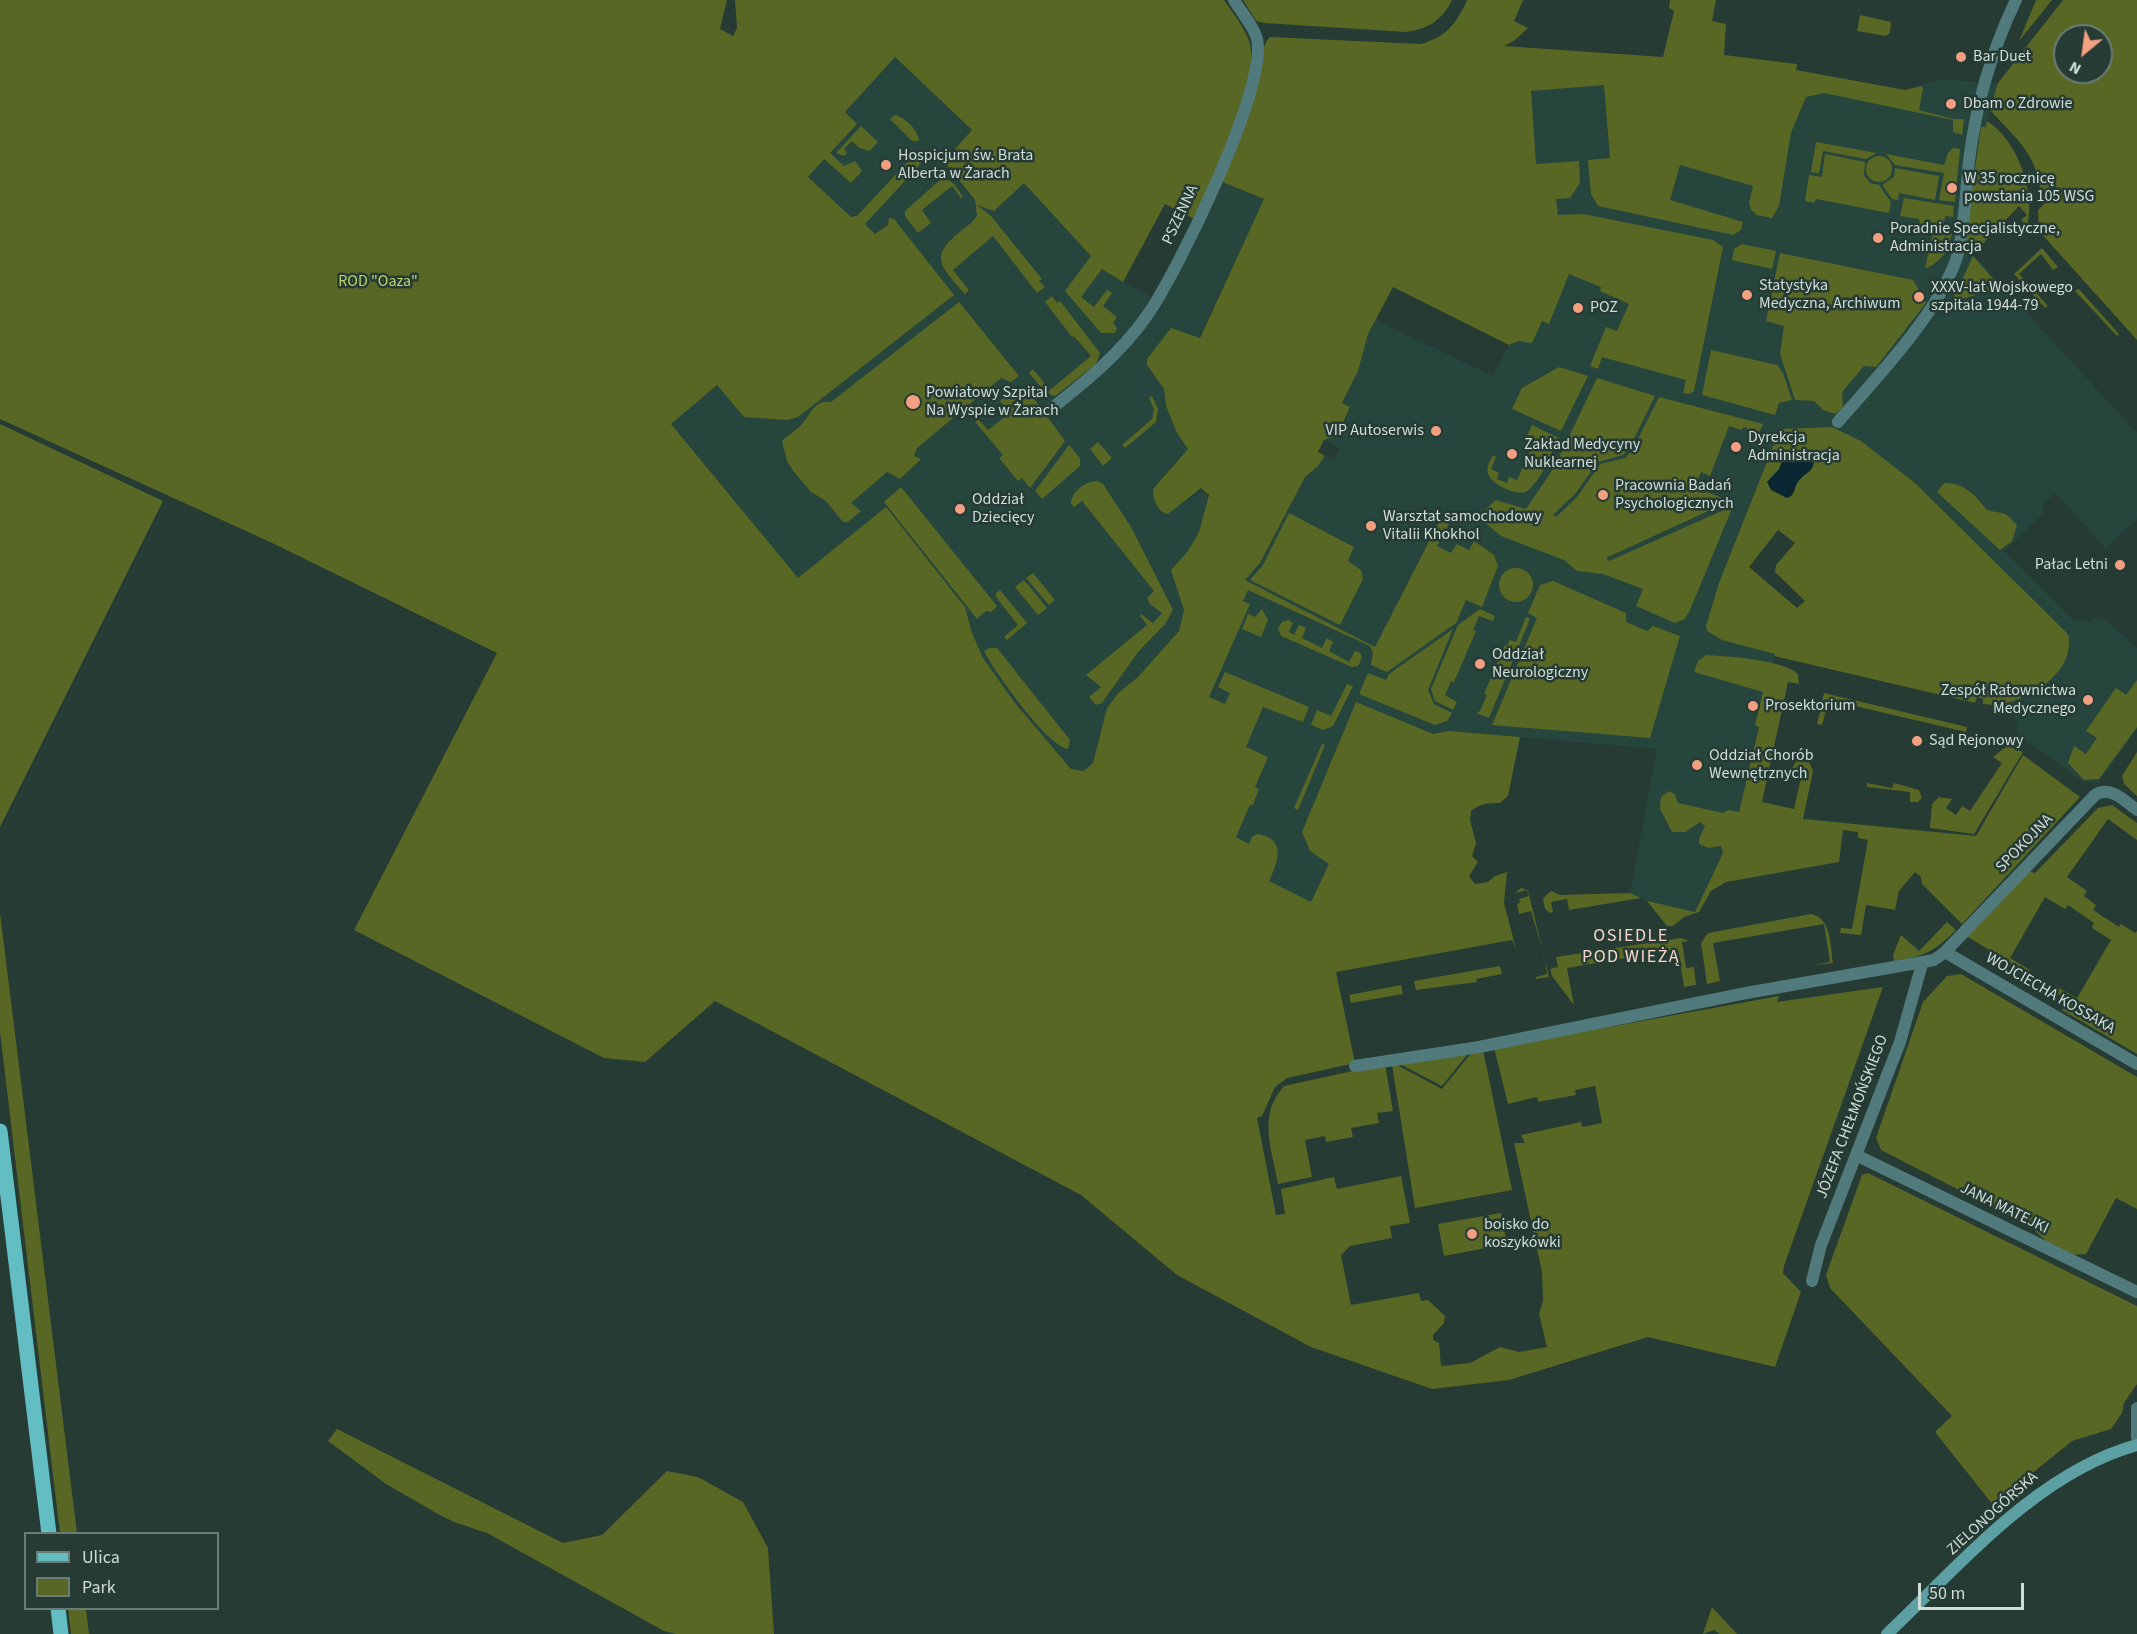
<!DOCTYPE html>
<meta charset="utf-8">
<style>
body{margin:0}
#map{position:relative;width:2137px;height:1634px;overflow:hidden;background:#253b34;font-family:"Source Sans 3",sans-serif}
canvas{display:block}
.legend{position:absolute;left:24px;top:1532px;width:195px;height:78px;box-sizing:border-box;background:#253b34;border:2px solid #697c76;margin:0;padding:8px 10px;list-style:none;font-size:18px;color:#d0ddd8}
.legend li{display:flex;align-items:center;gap:12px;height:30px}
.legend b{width:30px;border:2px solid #697c76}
.north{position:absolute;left:2053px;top:24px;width:60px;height:60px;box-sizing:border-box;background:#253b34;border:2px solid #697c76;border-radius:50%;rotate:209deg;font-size:16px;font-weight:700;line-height:24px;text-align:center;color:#d0ddd8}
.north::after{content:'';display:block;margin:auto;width:21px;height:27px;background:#f39f82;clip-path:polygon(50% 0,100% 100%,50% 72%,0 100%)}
.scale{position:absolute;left:1918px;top:1583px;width:106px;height:27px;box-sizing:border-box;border:3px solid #d0ddd8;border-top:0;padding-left:8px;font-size:18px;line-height:21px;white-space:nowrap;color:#d0ddd8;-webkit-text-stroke:4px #253b34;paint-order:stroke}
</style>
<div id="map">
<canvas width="2137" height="1634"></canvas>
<ul class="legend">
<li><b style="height:8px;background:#62bec3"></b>Ulica</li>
<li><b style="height:16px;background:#596724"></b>Park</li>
</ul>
<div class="north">N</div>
<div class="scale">50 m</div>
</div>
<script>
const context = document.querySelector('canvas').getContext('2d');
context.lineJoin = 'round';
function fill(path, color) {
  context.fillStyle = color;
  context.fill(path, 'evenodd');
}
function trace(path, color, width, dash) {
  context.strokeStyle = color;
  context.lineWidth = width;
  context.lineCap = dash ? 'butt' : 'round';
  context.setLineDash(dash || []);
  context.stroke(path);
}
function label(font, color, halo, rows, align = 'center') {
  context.font = font + ' "Source Sans 3",sans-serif';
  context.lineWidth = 5;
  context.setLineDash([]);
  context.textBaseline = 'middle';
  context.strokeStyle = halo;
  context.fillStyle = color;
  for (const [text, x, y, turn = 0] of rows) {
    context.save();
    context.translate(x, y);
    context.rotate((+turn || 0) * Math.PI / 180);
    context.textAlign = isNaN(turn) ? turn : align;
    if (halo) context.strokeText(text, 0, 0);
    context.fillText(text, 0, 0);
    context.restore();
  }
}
fill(new Path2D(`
 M871,35l101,95 -26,33 29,38 19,10 30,-29 87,93 40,22 43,-78 26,-38 44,18 -65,139 -52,28 17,23 2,17 11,27 11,16 -35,39v4l36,7 15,-10 5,11 -10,32 -10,19 -16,16 11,43 -5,21 -42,47 -18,14 -12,16 -14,55 -9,8 -13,-2 -56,-66 -32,-45 -11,-25 -7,-26 -79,-100 -88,72 -140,-171z
 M1503,46l293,24 109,20 36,-11 57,4 -12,44 39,72 -52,55 164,179v86l-31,29 -51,-55 -14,14 4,5 -41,39 68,68 18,3 10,-7 37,33v81l-38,53h-15l-65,-47 -3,-17 -12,-14 20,-7 20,-13 24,-50 -153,-151 -135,-54 -60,154 55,71 -36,158 104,10 -120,31 -28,59 -42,-8 -23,-11 27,-144 -208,-18 -16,3 -101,223 -115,-122 -27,-122 54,-133 16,-17 45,-86 12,-10 8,-11 9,4 6,-12 -16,-8 7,-2 12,-12 7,-18 -8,-5 16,-32 10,-37 8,-14 117,56 16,-31 10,-4z`), '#26453c');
fill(new Path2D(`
 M0,0h727l-7,29 13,7 4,-8 -2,-28h489c9,13 22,29 26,44 9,42 -38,135 -56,175l-29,-15 -42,78 -21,-13 -21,28 13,10 13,-17 5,3 -9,13 14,11 -4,6 4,5 -2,5h-14l-36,-42 26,-35 -67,-73 -30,28 -17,-6 14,11 51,63 -3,2 6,6 -8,6 -44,-57 -40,34 16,20 -4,4c-23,-27 -38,-36 -4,-63 6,-5 13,-9 16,-16l-2,-15 -29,-36 2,-7 24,-27 -77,-73 -50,55 12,12 -27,29 14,13 11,-5 7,10 -11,12 -27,-24 -16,18 43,40 6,-1 55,-59v-5h8l2,8 -4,7 -53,57 10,10 13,-9 1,-7 5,1 60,76 -156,122 -11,3 -43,-3 -27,-32 -46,39 127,154 88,-71 79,100 7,26 11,25 32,45 56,66 13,2 9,-8 14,-55 12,-16 18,-14 42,-47 5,-21 -13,-40 17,-19 11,-19 10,-37 -8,-7 -33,26c-11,-2 -15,-15 -15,-25l35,-40 -11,-16 -11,-27 -2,-17 -17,-24v-6l24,-31 29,10 64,-139 -44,-18c15,-35 29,-68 39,-105 4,-13 1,-29 11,-39l151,7c25,-7 36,-21 46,-44h56l-9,21 14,7 -13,12 -11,6 159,11 11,-46 -5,-3 1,-8h46l-4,21 14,3 -2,31 73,9 -1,6 109,20 17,-4 1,3 -4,21 34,9h11l-2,16 -9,-3v-12l-129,-27 -18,4 -15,36 -12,73 -7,12 -15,-3 -6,-5 -2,-7 4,-17 -73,-21 -10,35 73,22 -2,8 -8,5 -135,-29 -7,-12 -3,-34 22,-2 -6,-73 -73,6 5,73 43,-3 1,22 -10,15 -14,1 2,16 25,-1 130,26 10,7 -29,144 -4,3 -7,-1 3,-13 -84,-23 -4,12 -8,-3 16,-39 11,4 12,-27 -29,-13 1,-4 -32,-13 -20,50 -7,-3 -10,22 -13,-2 -10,4 -116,-58 -25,47 -10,37 -16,32 8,4 -13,29 -13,4 -6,12 7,4 -8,11 -12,10 -45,86 -15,17 130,67 65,-127 9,4 -12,22 14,7 6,-9 12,6 5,-9 20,14 4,11 -16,41 -16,-7 -10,23 -69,49 -16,-7 2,-12 -3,-7 -122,-56 -5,11 7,3 -41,93 16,7 5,-11 -12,-6 7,-15 84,35 -6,15 -40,-15 -17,40 22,10 -13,30 4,2 -6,16h-3l-14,32 13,7 3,-7 6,-3c29,5 20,28 11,47l42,21 18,-38 -19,-13 -8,-19 54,-130 77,32 16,-3 71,6 -12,59 -8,7c-12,0 -19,0 -29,8l-1,9 6,23 -4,13 6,6 -9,14 6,8 13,-2 7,-6 12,-4 -3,31 12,46 -4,-9 -176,32 19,91 -68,15 -12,9 -13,29 -5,2 19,97 9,-1 -4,-25 53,-12 3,12 64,-13 9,47 -20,3 2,12 -42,8 -9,9 10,50 68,-12 2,8 7,-1 17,16 -1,7 -11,12v5l6,3 2,23 29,-3 30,-16 19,5 28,-5 -8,-33 4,-13 -1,-29 -28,-129h11l-4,-8 60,-13 1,5 20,-4 -7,-37 -20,4 1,5 -38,7 -1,-5 -29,7 -14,-56 285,-52 -2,6 106,-15 -99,279 -1,7 18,19 -26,75 -127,-30 -139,43 -77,9 -121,-42 -134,-72 -96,-80 -366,-194 -70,61 -41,-4 -250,-128 143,-277 -229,-112 -268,-122z
 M1243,0h209c-10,20 -23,29 -46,32l-142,-9 -8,-2z
 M2036,0h16l-33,41z
 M2063,0h74v340l-98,-109 -1,-21 11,-11c-15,-16 -9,-21 -17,-38 -9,-19 -28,-35 -42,-51l8,-27zM2065,36h36v36h-36z
 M1860,15l31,7 -1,11 -4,3 -29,-5z
 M895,115c11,3 23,15 24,26h-7l-22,-22z
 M1987,121c31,19 49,73 40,106l-6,-7 6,-5 -8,-9 -46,48 -6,2 -3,-9 17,-120h5z
 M861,126l17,16 -8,9 -11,-3 -7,-7 -8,8 3,4 -3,3 -8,-3z
 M1816,142l61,11 -11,6 -43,-8 -4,22 -8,-1z
 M1953,148l7,1 -5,53 -16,-2 5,-27 -49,-8 -9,-11 58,11 4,-12z
 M1825,154l40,8 -1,13 6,8 9,2 12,17 -2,11 -73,-14 -2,4 -9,-2 4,-26 13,2z
 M1866 169a13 13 0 1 1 26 0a13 13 0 1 1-26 0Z
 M1895,168l44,8 -4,24 -36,-7 -1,7 -6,-1 -10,-14 12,-8z
 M941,179c12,-1 16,9 22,18l-2,1 -9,-12 -30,24 9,13 -13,10 -13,-17v-5z
 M1904,198l50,8 -1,11 -8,-1 -2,11 10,2c-4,20 -9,31 -28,40l9,-43 -14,-2 -1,-5 -19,-3z
 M1742,244l34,7 -4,18 -40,-9 2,-11z
 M2042,248l16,19 -5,3 -12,-16 -22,20 29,32 -3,2 -31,-34z
 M1780,253l133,27 12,20 1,3 -50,64 -12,-1 -22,26 1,15 -7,7 -13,-4 -9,-9 -19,-1 -15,-46 4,-28 -18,-5z
 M1973,256l28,32 -47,13v-11l8,-10z
 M2079,289l40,45 -2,2 -42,-45z
 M1052,296l5,7 3,-2 40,52 -4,11 -41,32 -9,-3 -17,-20 4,-4 17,21 41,-34 -17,-20 -2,1 -27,-35z
 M959,302l60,74 -8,6 -10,-4 -84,70 -3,8 7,3 -21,20 -13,-7 -36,31 10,8 -13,11h-5l-17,-21 -15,-9 -17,-20 -7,-11 -5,-20c6,-6 14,-10 19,-16 10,-10 12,-25 30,-23z
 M1711,350l66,15 6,8 9,27 -13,3 -4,12 -73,-20z
 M1559,367l29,9 -27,55 -49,-22 10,-21z
 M1597,378l58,18 -26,53 -6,6 -25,7 -23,32 -22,21 3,2 21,-20 23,-33 25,-6 7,-7 27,-54 104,27 -6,13 -10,-4v-5l-3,-1 -3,3 -12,-4 -19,50 -9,-4 -6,15 35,14 -124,57 3,3 124,-55 -43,104 -5,9 -10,4 -39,-17 7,-17 -40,-15 -26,-3 -13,-11 -63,-24 -18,-15 3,-12 10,-9 30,9 29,-43z
 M1021,389l9,4 35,48 -35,47 -8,-10 -4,3 -19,-23 4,-3 -28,-33 3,-3 10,11 22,-17 -10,-12 11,-9z
 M1152,396l6,13 -2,13 -31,26 -3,-3 30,-26 2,-10 -5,-11z
 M0,424l163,77 -163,326z
 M1532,425l27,13c-8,15 -17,42 -32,53 -9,6 -37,-7 -39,-18 -2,-6 2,-12 5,-18l3,2 -5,12 8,4 -2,6 10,4 2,-6 8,3 18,-40 -8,-4z
 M1832,427l29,14 54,42 153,151c10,41 -51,76 -85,70v-5l-6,-2 -2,6 -201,-47 1,-2 -53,-14 -15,-9 -1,-5 13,-43 61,-154zM1778,530l17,13 -19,22 -1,7 30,29 -8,7 -48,-41z
 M1098,442l14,16 -9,8 -13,-17z
 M1069,445l11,13v8l-38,33 -7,-8z
 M1097,481l6,3 28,43 42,83 -8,14 -27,28 -36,51 -6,2 -7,-8 12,-10 -15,-12 61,-50 -7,-9 1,-2 12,9 9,-10 -12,-9 -3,-6 7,-7 -72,-90 -8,6 -3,-3c0,-12 14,-23 26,-23z
 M1944,483c21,0 31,12 43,27l19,4 11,11 -5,16 -12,9 -63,-58z
 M901,487l96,119 -6,6 -5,-1 -9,8 -93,-117z
 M1289,513l65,34 -6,14 13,9 2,9 -23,46 -90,-45 13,-15z
 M1499 585a17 17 0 1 1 34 0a17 17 0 1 1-34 0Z
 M1033,573l22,27 -6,5 -23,-27z
 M1024,580l23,28 -9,7 -23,-28z
 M1553,581l73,32v9l21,9 6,-5 27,10 -30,102 -158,-13 45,-107 -9,-5 12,-28z
 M1000,590l27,33 -20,17 -3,-3 14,-12 -22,-28v-4z
 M1262,609l6,11 -7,17 -19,-8 6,-15 7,3z
 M1480,609l15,7 -2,5 -14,-5 -6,14 3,1 -22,51 -3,-1 -6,14 12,7 -4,8 -18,-9 -4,-12 27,-64z
 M1526,617l4,2 -41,99 -13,-5 4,-2 7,-16 -3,-1 21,-49 2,1 3,-6 6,2z
 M1289,620l4,3 -4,9 5,3 5,-10 7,3 -4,10 20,10 5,-10 6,4 -4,9 20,11 6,-11 5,2 2,5 -4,8 -6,1 -71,-31 -3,-8 4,-6z
 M1453,629l-25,61 6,14 18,9 -5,8 -12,4 -76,-31 9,-21 18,7 3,-6z
 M990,648h7l73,92 -2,9c-21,-3 -74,-78 -84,-98z
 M1706,655c20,1 78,5 92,19l1,10 -11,-2 -26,120 32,7 8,-36 -11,-3 6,-10 12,2 4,9 -10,48 173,17 47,-81 57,42 -118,127 -40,-40 -1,-7 -6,-5 -16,19 -4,19 -29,-5 -5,30 -21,-2 1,-5 11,1 16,-89 -10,-2v-6l-15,-2 -4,32 -113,20 -15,9 -12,21 -15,5 -11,9h-6l-20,-25 48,11 28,-59 -2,-7 -12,2 -10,-4v-5l6,-13 -5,-4 -15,10h-13l-12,-23 1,-12 8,-6 6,3 3,9 45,10 5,-3 11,2 20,-85 -4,-2 8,-33 -69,-20 4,-11z
 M2137,680v47l-38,52 -15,1 -16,-17 6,-17 12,8 11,-16 -11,-7 30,-43 10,7z
 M1347,684l6,2 -20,40 -10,4 -12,-5 6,-15 14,6z
 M1824,693l143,34 -1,5 -137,-32 -7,25 -5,-1z
 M1322,744l3,1 -27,65 -4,-2z
 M2007,746l16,6 -49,82 -44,-6 2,-24 7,-7 13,2 -6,9 10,7 6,-9 8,5 32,-48 -9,-6z
 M2137,752v44l-13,-12 -2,-8z
 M1867,783l25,5 2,-5 25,7 3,8 -4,4h-8v-10l-43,-5z
 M2112,805l25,18v17l-29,-21 -41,58 20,14 -3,5 12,9 -3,5 26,17 2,-3 14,9 2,-2v123l-75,-44 6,-10 -14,-8 3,-5 20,11 34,-58 -19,-12 2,-5 -26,-18 -3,4 -20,-12 -35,61 20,12 -2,3 -62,-37 63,-65 6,2 63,-65z
 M1521,888l7,2 21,87 -13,2v-2l11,-3 -3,-19 -13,-44 -12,3 -2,-10 3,-1 -1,-4 10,-3 -2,-6 -12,3z
 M1551,891l9,4 70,-2 11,5 -72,12 -2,-11 -16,3 2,10 -3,1 -5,-4 -2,-11z
 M0,913l77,620h-17l-60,-501z
 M1811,914c21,4 19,32 22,49l-24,3 21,-4 -6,-38 -111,19 7,38 -13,3 -6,-41 7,-10z
 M1947,922l9,8c-22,22 -32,26 -62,31l-1,-6 8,-20 18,16z
 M1681,938l8,3 -7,1 4,26 8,-1 2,18 -12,2 -6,-38 -111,19 7,37 -22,-29 -2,-7 8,-2 -2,-10z
 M1500,966l2,8 -26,5 1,3 -61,8 -2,-9z
 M1961,974l176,103v132l-21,-11 -30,56 -14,1 -21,-9 -20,-19 -150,-77 -5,-12 47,-136 24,-26z
 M1401,985l2,9 -52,9 -2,-8z
 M1471,1050l-29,36 -46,-24z
 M1483,1050l29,140 -97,18 -23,-143 3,-1 47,25 31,-38z
 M1385,1064l8,47 -16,2 2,10 -28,5 2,9 -27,5 -1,-6 -20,4 7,37 -34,7c-6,-36 -21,-68 6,-98z
 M1868,1173l269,133v78l-13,19 -2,10 -11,16 -39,12 -79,64 -58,-73 17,-16 -122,-128 -4,-13 36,-100z
 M1501,1213l6,31 -63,12 -6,-32z
 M337,1429l226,114 39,-8 65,-64 31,6 45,25 25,46 6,86h-98l-12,-3 -177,-98 -33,-11 -16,-8 -52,-30 -58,-43z
 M1712,1607l25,27h-17l-6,-4 -11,4z
 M68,1609h18l3,25h-18z`), '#596724');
fill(new Path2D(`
 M1785,454h12l17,9c-2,10 -11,11 -16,19 -5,7 -2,13 -11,16l-16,-8 -4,-8 12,-13z`), '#092733');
trace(new Path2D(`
 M1051,409c35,-28 69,-55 95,-92 31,-43 122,-230 111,-278 -3,-13 -16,-27 -23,-39
 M1838,422c39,-45 98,-106 118,-162 8,-23 10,-73 13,-99 7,-57 22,-109 47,-161
 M1945,952l192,112
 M1355,1066l124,-19 267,-54 188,-33 11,-8 150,-157c15,-10 30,6 42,15
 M1858,1156l279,136
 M1812,1281l9,-36 79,-203 22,-78
 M2137,1408v30`), '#517a7c', 12);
trace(new Path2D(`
 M1887,1634c73,-69 151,-162 250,-189`), '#5ca0a4', 12);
trace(new Path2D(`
 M0,1131l49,403
 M58,1608l3,26`), '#62bec3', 15);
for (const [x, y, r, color] of [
 [1961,57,6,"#f39f82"],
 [1951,104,6,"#f39f82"],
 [886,165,6,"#f39f82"],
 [1952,188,6,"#f39f82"],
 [1878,238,6,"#f39f82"],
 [1747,295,6,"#f39f82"],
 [1919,297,6,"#f39f82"],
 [1578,308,6,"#f39f82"],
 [913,402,8,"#f39f82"],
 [1436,431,6,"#f39f82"],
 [1736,447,6,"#f39f82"],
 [1512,454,6,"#f39f82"],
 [1603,495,6,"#f39f82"],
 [960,509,6,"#f39f82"],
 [1371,526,6,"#f39f82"],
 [2120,565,6,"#f39f82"],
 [1480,664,6,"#f39f82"],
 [2088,700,6,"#f39f82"],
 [1753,706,6,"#f39f82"],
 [1917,741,6,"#f39f82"],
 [1697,765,6,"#f39f82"],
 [1472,1234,6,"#f39f82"]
]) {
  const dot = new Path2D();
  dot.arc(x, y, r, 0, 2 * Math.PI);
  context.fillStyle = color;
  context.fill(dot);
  trace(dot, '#253b34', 2);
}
label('16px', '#d0ddd8', '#253b34', [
 ["Bar Duet",1973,57],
 ["Dbam o Zdrowie",1963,104],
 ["Hospicjum św. Brata",898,156],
 ["Alberta w Żarach",898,174],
 ["W 35 rocznicę",1964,179],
 ["powstania 105 WSG",1964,197],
 ["Poradnie Specjalistyczne,",1890,229],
 ["Administracja",1890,247],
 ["Statystyka",1759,286],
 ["Medyczna, Archiwum",1759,304],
 ["XXXV-lat Wojskowego",1931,288],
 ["szpitala 1944-79",1931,306],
 ["POZ",1590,308],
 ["Powiatowy Szpital",926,393],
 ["Na Wyspie w Żarach",926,411],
 ["VIP Autoserwis",1424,431,"right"],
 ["Dyrekcja",1748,438],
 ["Administracja",1748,456],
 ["Zakład Medycyny",1524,445],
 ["Nuklearnej",1524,463],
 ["Pracownia Badań",1615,486],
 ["Psychologicznych",1615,504],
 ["Oddział",972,500],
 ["Dziecięcy",972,518],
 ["Warsztat samochodowy",1383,517],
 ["Vitalii Khokhol",1383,535],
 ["Pałac Letni",2108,565,"right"],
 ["Oddział",1492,655],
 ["Neurologiczny",1492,673],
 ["Zespół Ratownictwa",2076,691,"right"],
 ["Medycznego",2076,709,"right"],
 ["Prosektorium",1765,706],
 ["Sąd Rejonowy",1929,741],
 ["Oddział Chorób",1709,756],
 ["Wewnętrznych",1709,774],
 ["boisko do",1484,1225],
 ["koszykówki",1484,1243]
], 'left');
label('16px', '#d0ddd8', '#253b34', [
 ["PSZENNA",1181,215,-65],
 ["SPOKOJNA",2025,844,-46],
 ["WOJCIECHA KOSSAKA",2050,994,30],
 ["JÓZEFA CHEŁMOŃSKIEGO",1853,1117,-69],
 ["JANA MATEJKI",2004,1209,26],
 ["ZIELONOGÓRSKA",1993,1514,-42]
]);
label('16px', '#bcd46c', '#253b34', [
 ["ROD \"Oaza\"",378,282]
]);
context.letterSpacing = '1.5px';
label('18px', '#f7d7cb', '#253b34', [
 ["OSIEDLE",1631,937],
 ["POD WIEŻĄ",1631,958]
]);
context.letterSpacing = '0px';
</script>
